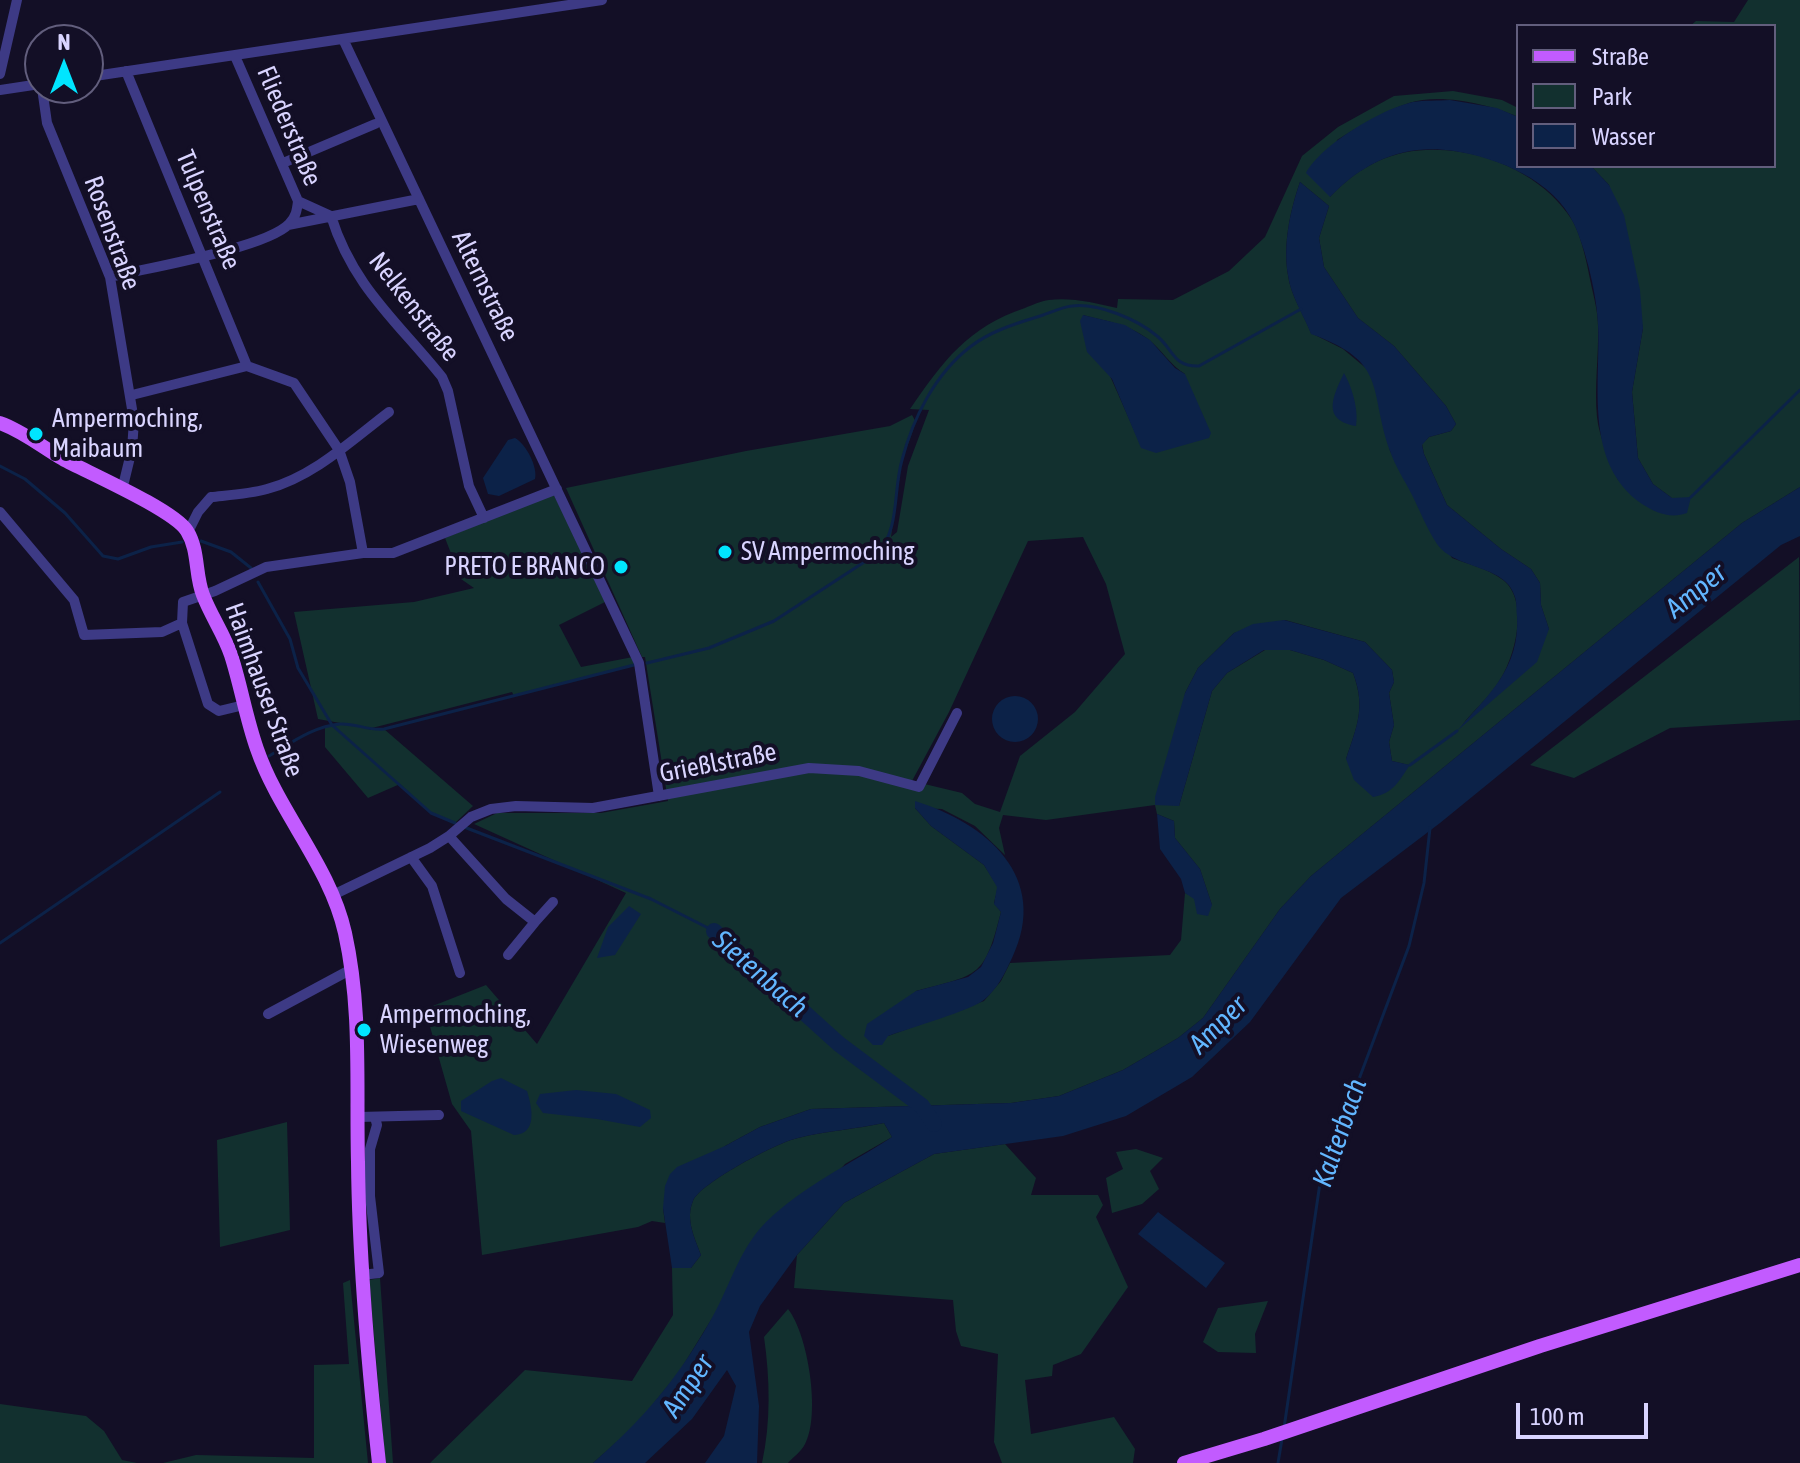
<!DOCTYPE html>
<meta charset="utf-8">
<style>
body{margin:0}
#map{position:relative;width:1800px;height:1463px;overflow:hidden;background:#130f26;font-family:"Asap Condensed",sans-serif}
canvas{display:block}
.legend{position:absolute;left:1516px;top:24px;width:260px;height:144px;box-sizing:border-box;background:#130f26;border:2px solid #625e7d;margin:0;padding:10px 14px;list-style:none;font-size:24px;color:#d9d4ff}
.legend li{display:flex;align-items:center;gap:16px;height:40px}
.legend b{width:40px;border:2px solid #625e7d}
.north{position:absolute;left:24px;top:24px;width:80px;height:80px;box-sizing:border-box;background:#130f26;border:2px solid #625e7d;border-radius:50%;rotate:0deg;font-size:22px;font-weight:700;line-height:32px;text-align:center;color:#d9d4ff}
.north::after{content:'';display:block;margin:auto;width:28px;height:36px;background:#00e5ff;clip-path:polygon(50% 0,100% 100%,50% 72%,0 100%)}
.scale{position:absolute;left:1516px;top:1403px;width:132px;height:36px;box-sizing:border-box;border:4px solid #d9d4ff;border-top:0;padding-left:10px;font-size:24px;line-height:28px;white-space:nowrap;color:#d9d4ff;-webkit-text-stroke:6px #130f26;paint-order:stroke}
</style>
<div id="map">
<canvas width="1800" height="1463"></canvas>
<ul class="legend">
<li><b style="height:10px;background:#c25bff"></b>Straße</li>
<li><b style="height:22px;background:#12302f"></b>Park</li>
<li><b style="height:22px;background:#0c2248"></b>Wasser</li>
</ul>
<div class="north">N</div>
<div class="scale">100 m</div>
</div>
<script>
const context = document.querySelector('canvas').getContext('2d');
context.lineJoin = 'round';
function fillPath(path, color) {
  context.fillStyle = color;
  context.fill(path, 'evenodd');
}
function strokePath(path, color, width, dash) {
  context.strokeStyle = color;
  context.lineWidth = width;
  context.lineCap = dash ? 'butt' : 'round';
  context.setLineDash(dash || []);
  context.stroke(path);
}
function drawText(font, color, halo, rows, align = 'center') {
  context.font = font + ' "Asap Condensed",sans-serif';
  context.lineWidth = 8;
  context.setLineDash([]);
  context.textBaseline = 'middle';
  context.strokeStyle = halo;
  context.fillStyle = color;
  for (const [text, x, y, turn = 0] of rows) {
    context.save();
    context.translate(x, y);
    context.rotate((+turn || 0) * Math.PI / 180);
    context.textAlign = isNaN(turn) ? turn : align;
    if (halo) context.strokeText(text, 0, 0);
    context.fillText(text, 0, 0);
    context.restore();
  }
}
fillPath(new Path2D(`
 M1748 0H1800V487L1742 523 1311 876 1280 909 1203 1018 1178 1038 1123 1070 1059 1096 1011 1103 811 1109 760 1127 725 1146 663 1208 665 1223 652 1221 638 1227 482 1255 471 1131 452 1104 425 1009 486 985 537 1044 626 893 474 824 497 813H601L668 801 645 657H642L566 488 746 451 890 426 912 415 916 422 902 461 891 537 897 532 908 466 929 410 910 409C943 361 968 327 1025 308 1032 305 1041 301 1049 300 1071 297 1095 303 1117 308L1118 299 1173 300 1229 271 1265 237 1302 156 1338 127 1394 96 1453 91 1502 100 1518 108V117C1489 104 1440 93 1409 103 1383 112 1360 126 1337 140L1330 197C1367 158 1407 144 1461 152 1504 159 1548 182 1572 220 1582 237 1587 264 1591 284 1594 298 1598 312 1598 326 1599 356 1594 387 1597 417 1599 438 1611 461 1618 480L1672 498 1653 484 1638 458 1632 392 1643 328 1609 185 1591 166H1774V26H1690L1696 21 1734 22ZM1300 182 1329 206 1319 238 1324 267 1358 318 1394 346 1446 406 1456 424 1451 431 1429 437 1422 444 1424 454 1447 505 1501 549 1531 569 1540 583 1541 605 1549 629 1462 725C1473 711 1488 698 1498 683 1515 659 1530 601 1503 580 1489 569 1468 564 1452 558L1390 451 1376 387 1367 369 1343 349 1311 333C1304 315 1290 294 1288 275 1283 244 1290 211 1300 182ZM1083 315C1106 321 1128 324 1148 339 1162 350 1170 365 1185 374L1142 448ZM1083 537 1106 584 1125 654 1075 712 1020 756 1000 812 975 804 962 793 912 781 949 712 1028 541ZM1285 620 1365 642 1392 670 1394 682 1389 693 1394 725 1389 742 1392 761 1409 765 1346 759C1357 726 1366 708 1353 673L1324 660 1290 650H1265L1227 673 1212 691 1179 806 1185 693 1198 668 1234 633ZM1155 805 1157 814 1174 821 1175 838 1200 869 1212 905 1185 893 1181 940 1170 955 1010 963 1001 981 984 1001 888 1036 916 991C980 974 984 978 1001 912L994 903 998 887 984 865 931 826 915 808 942 809 975 826 1005 855 999 828 1003 815 1046 820Z
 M553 493 607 601 559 625 581 667 633 657 634 665 514 696 512 692 372 728 354 725 372 730 384 729 473 806 455 823 432 814 400 784 368 798 325 747V727L340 723 318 719 294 612 414 602 474 588 461 579 445 538Z
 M1799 557 1800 720 1670 728 1574 778 1530 765Z
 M287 1122 290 1230 220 1247 217 1140Z
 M884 1123 892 1137 845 1164 711 1320 679 1372 637 1424 593 1463H430L525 1370 632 1381 673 1315 672 1268H691L701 1255C695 1239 685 1219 693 1201 700 1183 778 1142 798 1138 826 1131 856 1129 884 1123Z
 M1005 1144 1036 1178 1031 1195H1098L1103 1205 1096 1217 1128 1287 1081 1354 1053 1365 1052 1376 1025 1380 1031 1434 1114 1417 1135 1449 1133 1463H1002L994 1442 998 1354 961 1346 956 1331 953 1300 794 1288 797 1255 844 1203 934 1154Z
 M1136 1149 1163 1158 1150 1171 1159 1189 1142 1204 1112 1213 1106 1178 1123 1169 1116 1152Z
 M380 1278 393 1463H386L384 1448 369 1280Z
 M350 1280 368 1463H163L196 1455 314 1458V1365L349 1364 343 1283Z
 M1268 1301 1255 1334 1256 1353 1218 1352 1203 1342 1218 1308Z
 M788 1309C808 1334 821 1415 805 1444 802 1451 793 1457 788 1463H762C771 1422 770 1379 764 1337Z
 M0 1404 86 1416 104 1431 122 1460 137 1463H0Z`), '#12302f');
fillPath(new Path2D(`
 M1450 100 1497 108 1518 117V166H1591L1609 185 1624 215 1640 290 1643 328 1632 392 1638 458 1653 484 1672 498 1691 497 1687 513C1671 519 1656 513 1642 504 1583 463 1601 384 1598 324 1597 295 1586 250 1574 224 1554 180 1498 158 1454 151 1405 143 1363 162 1330 197L1306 173C1321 145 1381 109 1413 102 1424 100 1438 101 1450 100Z
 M1300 182 1329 206 1319 238 1324 267 1358 318 1394 346 1446 406 1456 424 1451 431 1429 437 1422 445 1424 454 1447 505 1501 549 1531 569 1540 583 1541 605 1549 629 1537 662 1457 731C1489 694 1520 668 1517 616 1516 610 1517 603 1515 597 1506 564 1455 570 1437 544 1427 529 1420 511 1412 495 1405 481 1395 466 1390 451 1368 389 1389 362 1311 334 1304 316 1290 294 1288 275 1283 244 1290 211 1300 182Z
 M1083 315 1125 325 1150 340 1175 368 1185 374 1211 433 1209 438 1156 453 1141 448 1112 379 1087 352 1080 321Z
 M1344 373C1352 387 1359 410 1356 426 1321 420 1333 396 1344 373Z
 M515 438C526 444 538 467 535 479L499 496 488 494 483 478 508 440Z
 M1800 487V536L1781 545 1440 823 1341 898 1250 1022 1192 1077 1126 1116 1063 1136 934 1154 844 1203 797 1255 760 1306 749 1332 759 1406 757 1463H705L724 1436 736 1386 727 1370 692 1419 645 1463H593C643 1419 676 1381 709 1323 729 1290 738 1250 766 1222 803 1186 849 1165 892 1137L884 1123C855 1129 826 1131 798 1138 778 1142 700 1183 693 1201 685 1219 695 1239 701 1255L691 1268H672L663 1208 665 1186 670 1174 677 1167 725 1146 760 1127 811 1109 1011 1103 1059 1096 1123 1070 1178 1038 1203 1018 1280 909 1311 876 1742 523Z
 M1284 620 1365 642 1392 670 1394 682 1389 693 1394 725 1389 742 1392 761 1410 765C1398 782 1394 793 1373 797L1354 780 1346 759C1357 726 1366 707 1353 673L1324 660 1290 650H1264L1227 673 1212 691 1179 806 1155 805V797L1185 693 1198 668 1234 633 1253 624Z
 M992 719a23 23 0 1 1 46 0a23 23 0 1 1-46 0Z
 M915 801C986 823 1051 877 1012 958 1005 973 998 988 985 999 973 1010 907 1029 888 1036L882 1045H873L864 1036 867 1024 916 991 968 977 981 967 993 943 1001 912 994 904 997 887 984 865 931 826 915 808Z
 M1157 814 1174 821 1175 838 1200 869 1212 905 1208 916 1197 914 1194 899 1185 893 1181 879 1160 849Z
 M629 906 641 914 615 955 597 958 608 927Z
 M501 1078 527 1091C532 1107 538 1134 514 1135L461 1111V1101L492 1081Z
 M576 1090 616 1094 650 1110 651 1118 640 1127 597 1119 543 1113 536 1103 540 1094Z
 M1158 1212 1225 1263 1206 1288 1138 1234Z`), '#0c2248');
strokePath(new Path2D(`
 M0 466 25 479 65 513 103 556 118 559 151 547 182 542
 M1691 497 1800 390
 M201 541 231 552 251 568
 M258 582 290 639 298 668 332 725 431 813 455 823
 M647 663 709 648 774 621 878 553C900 528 893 491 902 460 913 418 935 374 970 347 989 332 1014 324 1037 317 1048 314 1061 307 1072 306 1098 303 1137 319 1157 336 1174 350 1173 367 1199 366L1301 309
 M269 756C291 743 314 726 340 724 355 723 369 731 384 729L634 665
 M1410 765 1457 731
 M464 827 651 899 714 931
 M0 943 220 792
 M1284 1428 1320 1183 1409 946 1424 883 1430 828
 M1278 1463 1282 1439`), '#0c2248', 3);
strokePath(new Path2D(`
 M714 931 839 1044 922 1106 934 1124`), '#0c2248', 16);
strokePath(new Path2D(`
 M343 39 639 663 659 796
 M126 71 247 366
 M0 74 17 0
 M88 77 602 0
 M42 88 47 123 110 277 134 421 132 449 122 490
 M0 90 40 84
 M283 163 375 124
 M298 201 331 216C353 287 398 322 442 377L448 391 469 486 484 518
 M288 225 419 199
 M110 277C147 268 266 248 289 224 296 217 297 210 298 201L235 56
 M132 395 247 366 294 383 339 450 350 482 363 553
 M0 512 74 600 84 635 162 632 182 623
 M188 532 198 512 211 497C230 495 249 494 267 489 313 477 352 440 389 412
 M244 705 219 711 208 704 182 623 183 602 215 591 266 567 363 553H393L557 489
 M449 836 506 899 535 922 508 955
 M411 857 432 886 460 973
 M333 895 430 848 449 836 471 817 491 809 516 806 593 808 809 768 859 771 919 787 957 713
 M535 922 553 902
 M268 1014 348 971H353
 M359 1117 439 1115
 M362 1275 379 1273 370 1196V1149L377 1125 375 1117`), '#3d3a85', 10);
strokePath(new Path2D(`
 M0 423C23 431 42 447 63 459 89 473 174 510 187 531 199 550 195 575 203 595 211 616 224 634 231 655 241 686 246 718 257 749 279 813 330 866 345 933 362 1010 356 1084 358 1162 359 1263 368 1363 379 1463
 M1184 1463 1264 1439 1540 1346 1800 1265`), '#c25bff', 14);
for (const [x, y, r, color] of [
 [36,434,8,"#00e5ff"],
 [725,552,8,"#00e5ff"],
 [621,567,8,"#00e5ff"],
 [364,1030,8,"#00e5ff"]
]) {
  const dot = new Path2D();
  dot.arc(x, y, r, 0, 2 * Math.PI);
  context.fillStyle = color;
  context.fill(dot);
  strokePath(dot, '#130f26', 3);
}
drawText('26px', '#d9d4ff', '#130f26', [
 ["Fliederstraße",289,126,67],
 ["Tulpenstraße",208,210,67],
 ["Rosenstraße",112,233,70],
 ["Alternstraße",485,286,64],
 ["Nelkenstraße",414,307,52],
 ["Haimhauser Straße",264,690,70],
 ["Grießlstraße",718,763,-11]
]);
drawText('26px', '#d9d4ff', '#130f26', [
 ["Ampermoching,",52,419],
 ["Maibaum",52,449],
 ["SV Ampermoching",741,552],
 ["PRETO E BRANCO",605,567,"right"],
 ["Ampermoching,",380,1015],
 ["Wiesenweg",380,1045]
], 'left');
drawText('italic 28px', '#62b6ff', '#130f26', [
 ["Amper",1696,591,-39],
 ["Sietenbach",760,974,41],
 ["Amper",1218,1025,-45],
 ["Kalterbach",1340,1133,-71],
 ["Amper",688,1386,-56]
]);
</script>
